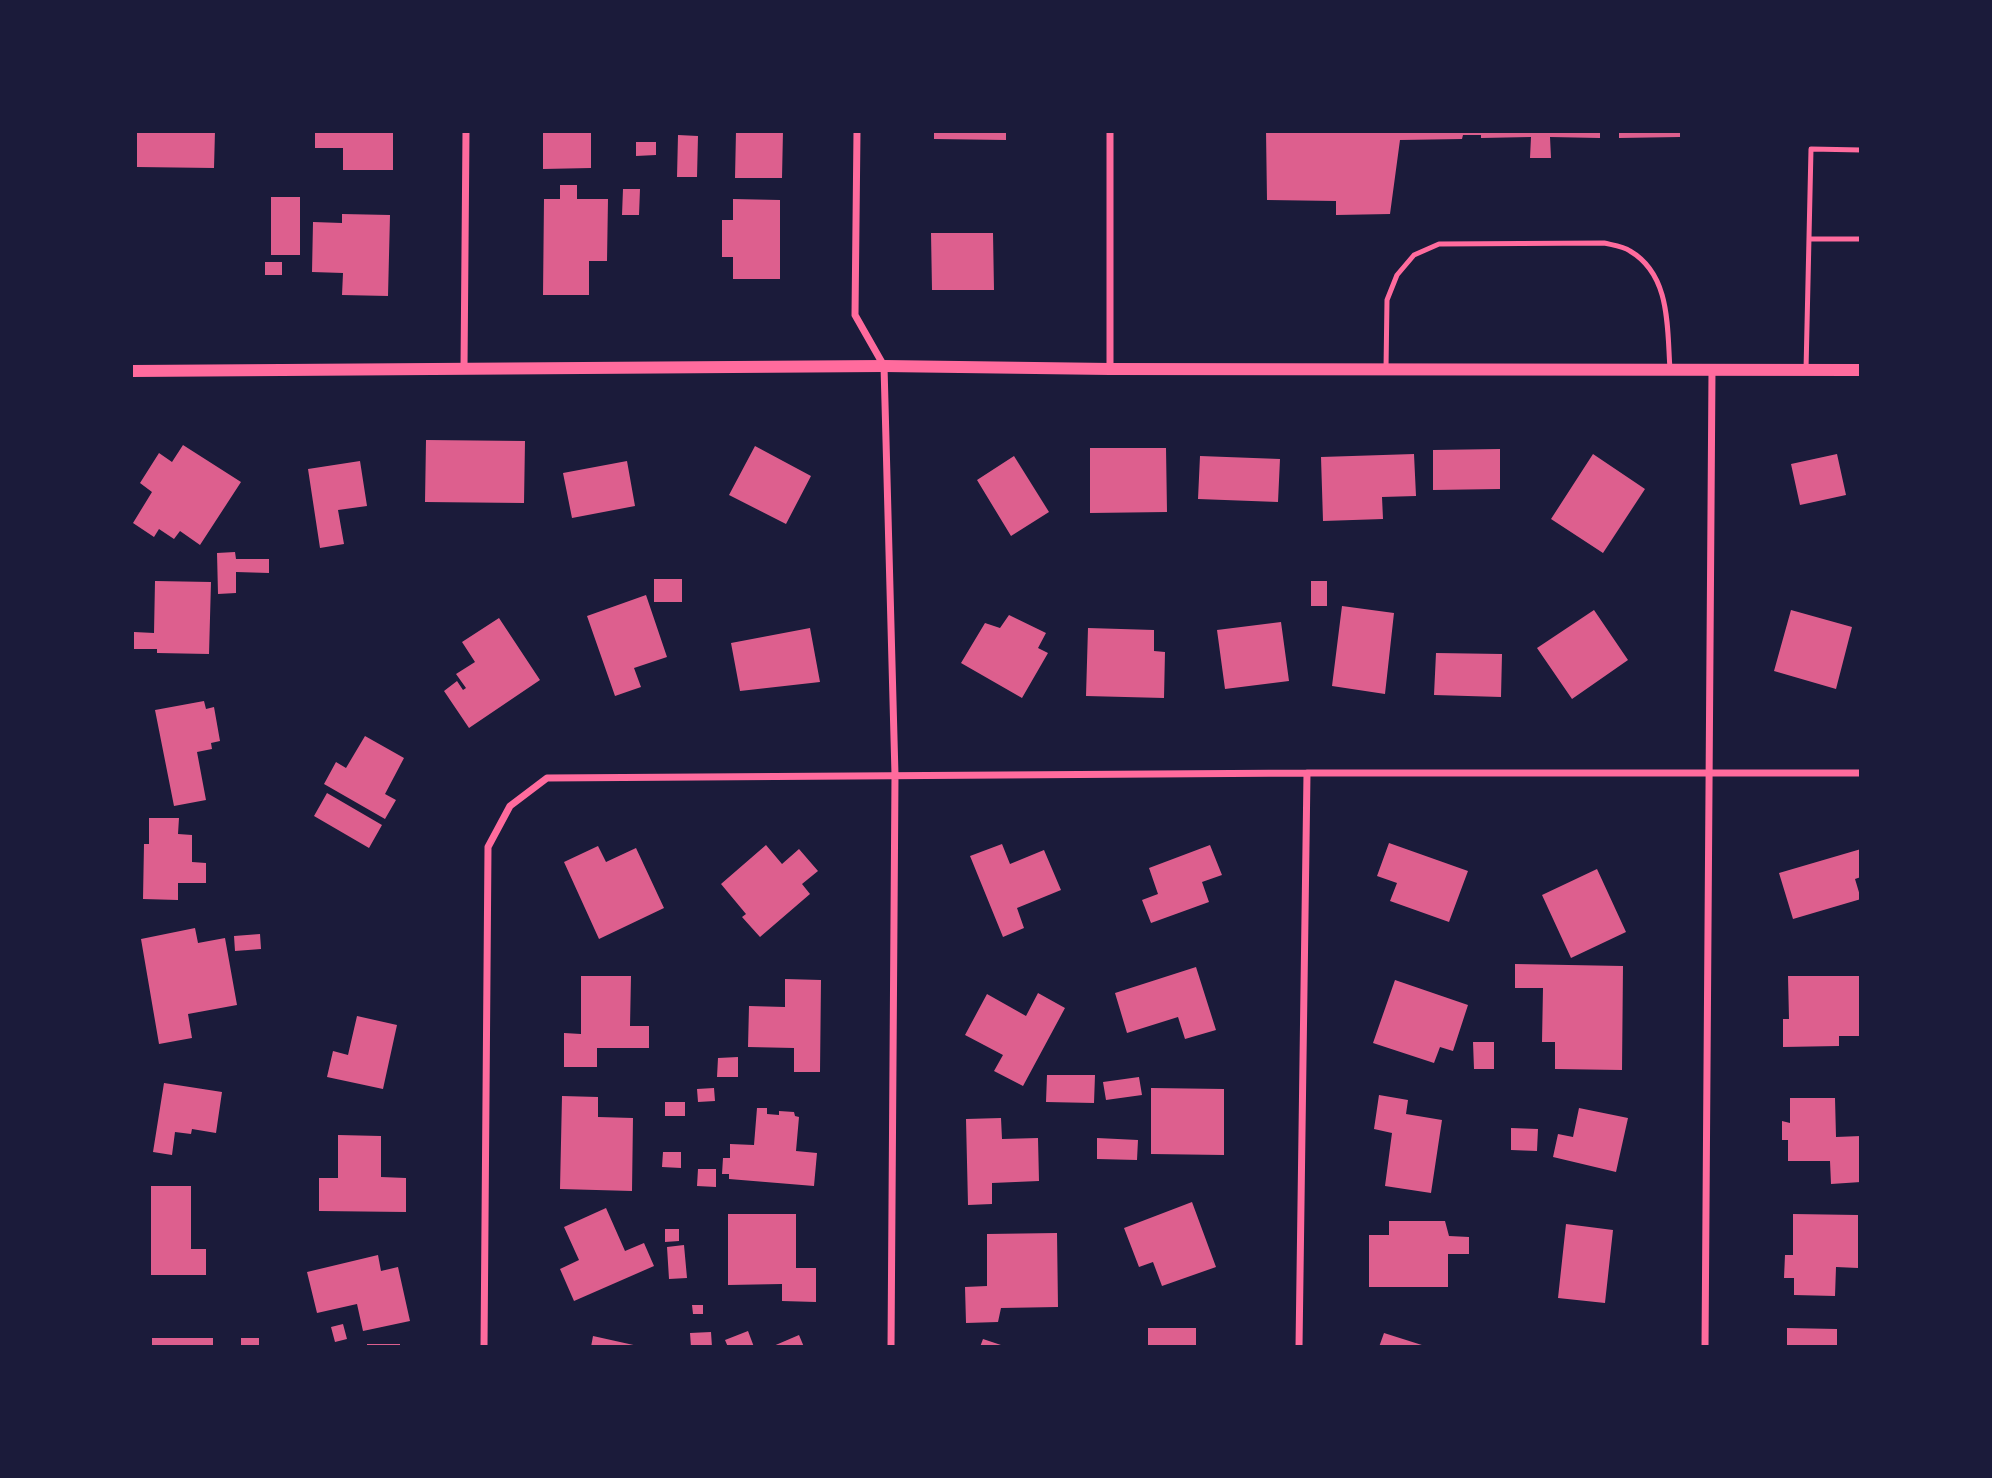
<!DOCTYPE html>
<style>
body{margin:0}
#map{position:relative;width:1992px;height:1478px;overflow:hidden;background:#1b1b3a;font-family:"Golos Text",sans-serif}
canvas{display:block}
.frame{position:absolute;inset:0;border:133px solid #1b1b3a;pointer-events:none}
</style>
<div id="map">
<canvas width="1992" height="1478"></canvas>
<div class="frame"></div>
</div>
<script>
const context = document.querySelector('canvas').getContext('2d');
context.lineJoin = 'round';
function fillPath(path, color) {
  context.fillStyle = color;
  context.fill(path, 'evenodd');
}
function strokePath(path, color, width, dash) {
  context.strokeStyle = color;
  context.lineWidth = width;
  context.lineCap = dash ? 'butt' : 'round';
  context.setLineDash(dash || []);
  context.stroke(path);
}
fillPath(new Path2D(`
 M137 131H215L214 168 137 167Z
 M315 131H393V170H343V148H315Z
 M543 131H591V168L543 169Z
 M736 131H783L782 178H735Z
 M934 131H1006V140L934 139Z
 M1266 131H1600V138L1550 137 1551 158H1530L1531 137 1481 138V135H1463L1462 139 1400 140 1390 214 1336 215V201L1267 200Z
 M1619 131H1680V137L1619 138Z
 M678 135 698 136 697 177H677Z
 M636 142H656V155L636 156Z
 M560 185H577V199H608L607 261H589V295H543L544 199H560Z
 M623 189H640L639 215H622Z
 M271 197H300V255H271Z
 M733 199 780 200V279H733V257H722V220H733Z
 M342 214 390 215 388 296 342 295 343 273 312 272 313 222 342 223Z
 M931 233H993L994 290H932Z
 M265 262H282V275H265Z
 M426 440 525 441 524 503 425 502Z
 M183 445 241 482 200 545 180 531 174 539 159 529 154 537 133 523 152 492 140 483 159 453 172 462Z
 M755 446 811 476 786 524 729 495Z
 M1090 448H1166L1167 512 1090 513Z
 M1500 449V489L1433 490V450Z
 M1414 454 1416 496 1382 497 1383 519 1323 521 1321 457Z
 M1593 454 1645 489 1603 553 1551 519Z
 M1837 454 1846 495 1800 505 1791 464Z
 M1014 456 1049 512 1011 536 977 480Z
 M1200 456 1280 459 1278 502 1198 499Z
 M360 461 367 506 338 510 344 544 320 548 308 469Z
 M627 461 635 506 572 518 563 473Z
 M235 552 236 559H269V573L236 572V593L218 594 217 553Z
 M654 579H682V602H654Z
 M155 581 211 582 209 654 157 653V649H134V632L154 633Z
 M1311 581H1327V606H1311Z
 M646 595 667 657 634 668 641 687 615 696 587 616Z
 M1342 606 1394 613 1385 694 1332 686Z
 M1594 610 1628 660 1572 699 1537 648Z
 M1791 610 1852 627 1836 689 1774 671Z
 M1009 615 1046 633 1038 648 1048 653 1022 698 961 663 985 623 1000 628Z
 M499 618 540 680 469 728 444 691 457 681 463 690 466 688 456 674 475 662 462 642Z
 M1281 622 1289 681 1225 689 1217 630Z
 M810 628 820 682 740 691 731 643Z
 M1088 628 1154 630V651L1165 652 1164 698 1086 696Z
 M1436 653 1502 654 1501 697 1434 695Z
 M204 701 206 709 214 707 220 741 211 743 212 749 197 752 206 800 174 806 155 710Z
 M365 736 404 758 385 794 396 800 385 819 324 784 336 762 346 768Z
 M327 793 382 825 369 848 314 816Z
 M149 818H179L178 834 192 835V862L206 863V883H178V900L143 899 144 844H149Z
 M1389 843 1468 871 1449 922 1390 901 1397 883 1377 876Z
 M1002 844 1010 864 1044 850 1061 890 1017 908 1024 928 1003 937 970 856Z
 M766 845 782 864 799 849 818 871 802 884 810 894 760 937 742 917 746 914 721 884Z
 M1210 845 1222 875 1202 882 1209 902 1151 923 1142 900 1158 894 1149 868Z
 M598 846 606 862 636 848 664 908 599 939 564 862Z
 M1861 849V877L1855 879 1861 899 1793 919 1779 873Z
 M1597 869 1626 932 1571 958 1542 895Z
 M195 928 198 943 225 938 237 1005 188 1014 192 1038 159 1044 141 939Z
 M260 934 261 949 235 951 234 936Z
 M1515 964 1623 966 1622 1070 1555 1069V1042H1542L1543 988H1515Z
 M1196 967 1216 1030 1185 1039 1178 1017 1127 1033 1115 993Z
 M581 976H631L630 1026H649V1048H597V1067H564V1033L581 1034Z
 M1788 976H1861V1036H1839V1046L1783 1047V1019H1789Z
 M785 979 821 980 820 1072H794V1048L748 1047 749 1006 785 1007Z
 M1395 980 1468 1005 1453 1051 1440 1047 1434 1063 1373 1043Z
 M1038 993 1065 1008 1023 1086 994 1071 1003 1055 965 1035 987 994 1026 1016Z
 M357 1016 397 1025 383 1089 327 1077 333 1051 348 1055Z
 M1473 1042H1494V1069H1474Z
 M738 1057V1077H717L718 1058Z
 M1047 1075H1095L1094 1103 1046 1102Z
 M1139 1077 1142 1095 1106 1100 1103 1082Z
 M164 1083 222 1092 216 1133 192 1129 191 1134 175 1132 172 1155 153 1152Z
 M714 1088 715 1101 698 1102 697 1089Z
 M1151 1088 1224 1089V1155L1151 1154Z
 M1379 1095 1408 1100 1406 1114 1442 1120 1431 1193 1385 1186 1392 1133 1374 1129Z
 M562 1096 598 1097V1117L633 1118 632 1191 560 1189Z
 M1790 1098H1835L1836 1137 1861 1136V1182L1831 1184 1830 1161H1788V1140H1782V1121L1790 1123Z
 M665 1102H685V1116H665Z
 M757 1108H767V1114L779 1115V1111L794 1112 795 1116 799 1117 796 1151 817 1153 814 1186 729 1179V1174H722L723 1158H730V1144L754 1145Z
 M1579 1108 1628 1118 1616 1172 1553 1157 1558 1134 1573 1137Z
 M1001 1118 1002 1139 1038 1138 1039 1181 992 1183V1204L968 1205 966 1119Z
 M1511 1128 1538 1129 1537 1151 1511 1150Z
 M338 1135 381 1136V1177L406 1178V1212L319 1211V1178H338Z
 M1097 1138 1138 1140 1137 1160 1097 1159Z
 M663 1152H681V1168L662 1167Z
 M698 1169H716V1187L697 1186Z
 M151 1186H191V1249H206V1275H151Z
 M1192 1202 1216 1267 1162 1286 1153 1262 1139 1267 1124 1228Z
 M606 1208 625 1251 644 1243 654 1266 574 1301 560 1269 579 1260 564 1227Z
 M728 1214H796V1268H816V1302L782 1301V1284L728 1285Z
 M1793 1214 1858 1215V1268L1836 1267 1835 1296 1794 1295V1278H1784L1785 1255H1793Z
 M1389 1221H1445L1449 1236 1469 1237V1254H1448V1287H1369V1235H1389Z
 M1566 1224 1613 1230 1605 1303 1558 1298Z
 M665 1229H679V1241L665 1242Z
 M1057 1233 1058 1307 1001 1308 998 1322 966 1323 965 1287 987 1286V1234Z
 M684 1245 687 1278 669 1279 667 1247Z
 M378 1255 381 1271 398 1267 410 1321 363 1331 357 1304 317 1313 307 1272Z
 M692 1305H703V1314H693Z
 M343 1324 347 1339 335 1342 331 1327Z
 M1148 1328H1196V1347H1148Z
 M1787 1328 1837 1329V1347H1787Z
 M748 1331 754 1347H728L725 1340Z
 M711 1332 712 1347H691L690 1333Z
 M1384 1333 1425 1346V1347H1379Z
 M799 1335 804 1347H771Z
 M593 1336 638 1346V1347H591Z
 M152 1338H213V1347H152Z
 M241 1338H259V1347H241Z
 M983 1339 1004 1346V1347H980Z
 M367 1344H400V1347H367Z`), '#dd5f8e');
strokePath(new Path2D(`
 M1809 239H1861
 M1386 369 1387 300 1397 275 1414 255 1439 244 1604 243C1612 245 1623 246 1630 251 1671 275 1667 328 1670 369
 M1806 370 1811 149 1861 150`), '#ff6b9d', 5);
strokePath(new Path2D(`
 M857 131 855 315 884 366 895 775 891 1347
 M464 368 466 131
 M1110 369V131
 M484 1347 488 847 510 806 547 778 1307 773H1861
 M1299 1347 1307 773
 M1705 1347 1712 370`), '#ff6b9d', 7);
strokePath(new Path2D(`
 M131 371 884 366 1110 369 1861 370`), '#ff6b9d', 12);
</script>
